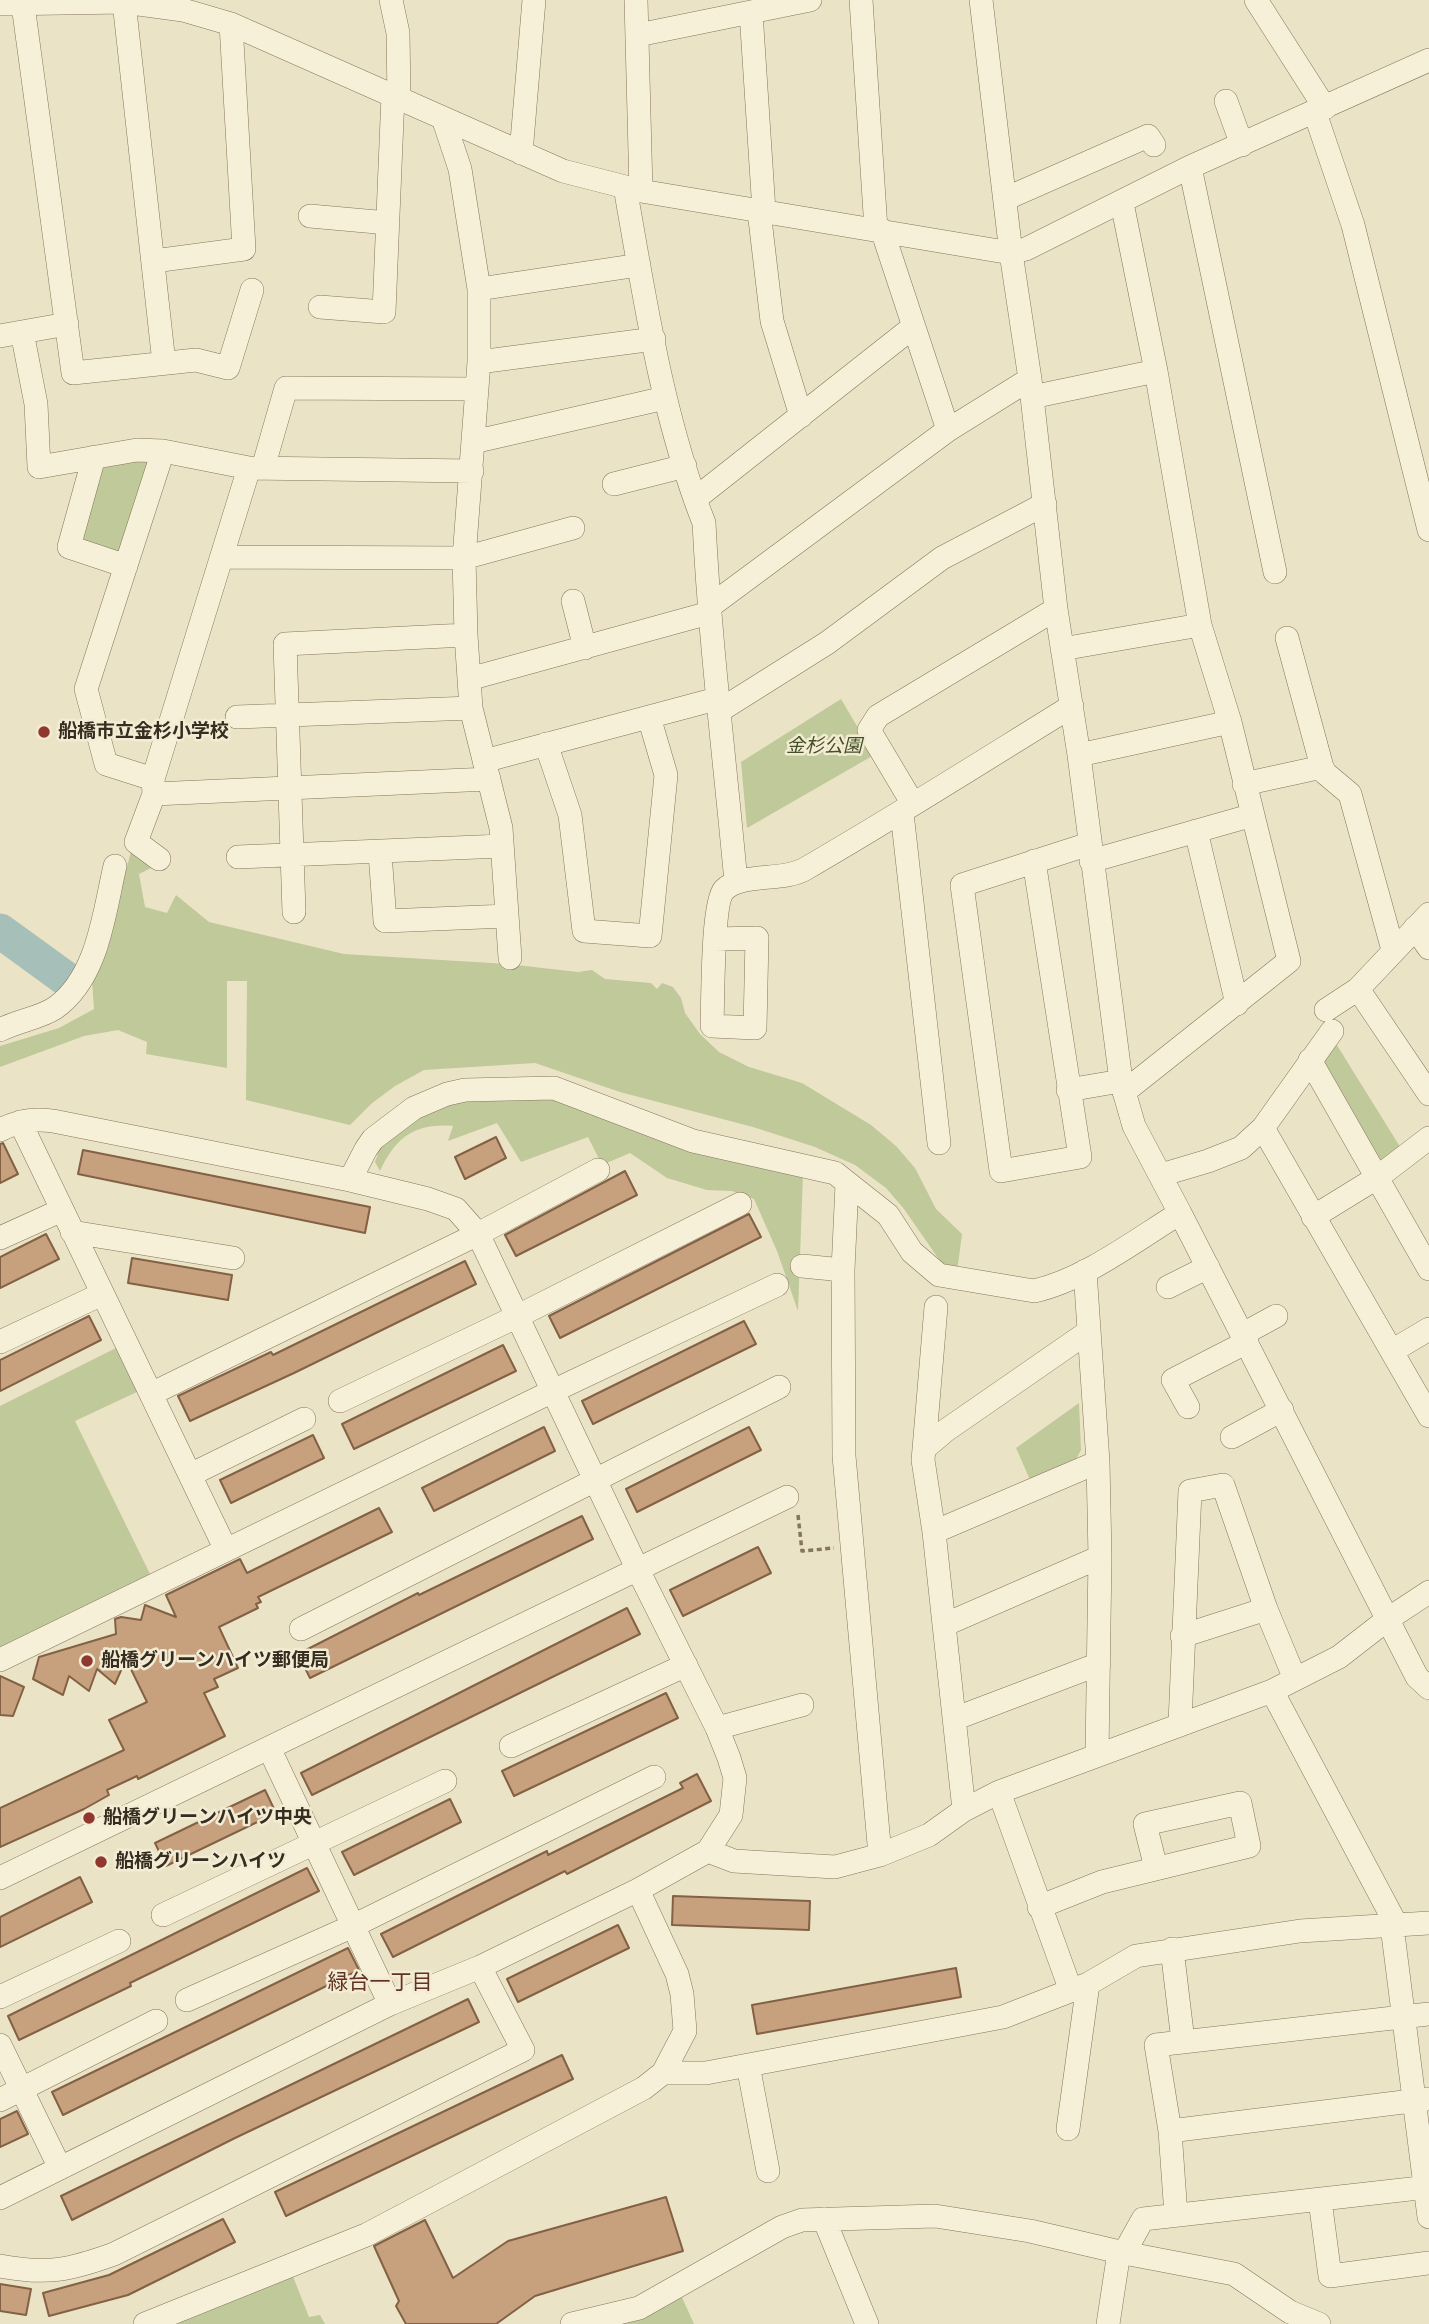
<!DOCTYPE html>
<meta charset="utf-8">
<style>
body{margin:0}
canvas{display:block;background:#ebe3c5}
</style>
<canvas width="1429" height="2324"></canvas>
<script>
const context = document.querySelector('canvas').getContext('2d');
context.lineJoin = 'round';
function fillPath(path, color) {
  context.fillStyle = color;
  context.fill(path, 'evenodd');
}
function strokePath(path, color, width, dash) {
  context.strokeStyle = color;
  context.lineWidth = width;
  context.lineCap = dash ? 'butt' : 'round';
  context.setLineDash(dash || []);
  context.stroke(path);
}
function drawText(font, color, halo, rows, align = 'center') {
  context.font = font + ' Merriweather,"Noto Sans JP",serif';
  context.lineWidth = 5;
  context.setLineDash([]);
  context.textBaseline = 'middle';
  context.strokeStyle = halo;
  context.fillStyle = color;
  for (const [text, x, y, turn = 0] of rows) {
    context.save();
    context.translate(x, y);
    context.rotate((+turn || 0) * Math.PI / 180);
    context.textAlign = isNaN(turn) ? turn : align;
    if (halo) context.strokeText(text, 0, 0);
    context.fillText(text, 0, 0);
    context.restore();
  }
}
fillPath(new Path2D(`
 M149 460 120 550 111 554 83 545 79 537 100 466Z
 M841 699 874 755 747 828 741 762Z
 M132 848 155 866 139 874 145 907 167 913 176 895 209 922 344 954 507 964 578 972 592 970 605 979 651 983 657 989 662 983 673 987 681 998 685 1013 700 1034 719 1052 749 1067 802 1083 871 1125 896 1146 915 1168 936 1209 962 1234 957 1272 945 1268 904 1209 886 1188 855 1165 815 1147 753 1127 620 1092 535 1063 424 1070 395 1086 371 1104 350 1125 246 1100 247 981H227V1068L146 1054 147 1042 118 1030 84 1036 0 1067V1046L59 1028 94 1009 92 980 111 926Z
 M1335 1042 1402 1150 1383 1164 1374 1161 1324 1062Z
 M493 1093 558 1099 803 1174 798 1311 777 1251 754 1199 732 1191 707 1190 667 1178 630 1153 602 1165 588 1137 521 1162 497 1123 448 1141 453 1126C415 1123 396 1137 380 1171L375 1162 382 1142 416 1112Z
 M120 1346 139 1391 75 1421 151 1576 0 1650V1406Z
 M1079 1403 1081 1450 1074 1463 1031 1482 1016 1448Z
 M292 2274 309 2317 320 2315 325 2324H168Z
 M680 2293 694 2324H587Z`), '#c0c99a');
strokePath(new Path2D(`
 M0 931 69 981`), '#a7bfb9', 35);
const building = new Path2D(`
 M496 1137 506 1158 465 1179 455 1157Z
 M3 1143 18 1174 0 1183V1144Z
 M83 1150 370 1207 365 1233 78 1174Z
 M625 1171 637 1195 516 1256 505 1235Z
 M749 1214 761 1237 560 1338 549 1316Z
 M46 1234 59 1259 0 1288V1257Z
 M132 1258 232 1275 228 1300 128 1283Z
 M465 1261 476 1284 294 1373 190 1421 178 1396 271 1352 273 1355Z
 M89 1316 101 1340 0 1391V1360Z
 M744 1321 756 1344 593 1424 582 1401Z
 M503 1345 516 1371 354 1449 342 1424Z
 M544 1427 555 1451 434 1511 422 1488Z
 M749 1427 761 1450 637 1512 626 1489Z
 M313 1435 324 1458 231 1503 220 1480Z
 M379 1508 392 1532 258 1597 261 1602 256 1604 258 1608 219 1627 238 1668 214 1679 218 1687 204 1693 225 1736 138 1779 137 1776 107 1790 109 1795 84 1809 0 1847V1808L124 1750 109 1720 147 1702 126 1659 115 1684 97 1669 89 1691 69 1676 63 1695 33 1679 39 1657 116 1634 115 1619 121 1617 141 1620 145 1605 176 1617 166 1595 240 1559 247 1573Z
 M582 1516 593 1539 310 1678 298 1654 418 1593 419 1595Z
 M758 1547 771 1573 683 1616 670 1590Z
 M627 1608 640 1634 312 1795 301 1773Z
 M0 1676 24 1687 13 1716 0 1715Z
 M666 1693 678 1718 514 1796 502 1771Z
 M697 1774 711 1801 567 1874 565 1871 393 1957 381 1934 547 1851 548 1855 683 1788 680 1783Z
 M265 1790 276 1813 166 1866 155 1843Z
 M450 1799 461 1822 354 1875 342 1852Z
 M307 1868 319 1891 130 1983 131 1986 19 2040 8 2016Z
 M80 1877 92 1902 0 1947V1917Z
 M673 1896 810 1901 809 1930 672 1925Z
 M618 1925 629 1948 518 2002 507 1979Z
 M348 1948 359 1970 63 2115 52 2092Z
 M956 1968 961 1997 757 2034 752 2005Z
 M468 1999 479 2022 235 2138 72 2220 61 2196Z
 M562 2055 573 2079 286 2216 275 2192Z
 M17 2111 28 2134 0 2147V2119Z
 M666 2197 683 2251 535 2296 496 2324H406L396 2306 399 2301 374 2246 425 2220 453 2278 508 2241Z
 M223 2219 235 2242 128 2295 49 2316 43 2293 109 2275Z
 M0 2284 31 2289 26 2315 0 2311Z`);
fillPath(building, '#c7a17e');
strokePath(building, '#836144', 2);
const minor = new Path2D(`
 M391 0 398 33 399 99
 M636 0 641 191
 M861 0 876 229
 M1256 0 1325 108
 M124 2 164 363
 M0 4 124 2 183 10 231 24 563 171 641 191 1011 253 1026 249 1190 167 1429 60
 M23 5 73 373 196 360 228 368 252 290
 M751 12 764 211
 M638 35 810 0
 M1226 101 1242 145
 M1315 113 1353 225 1429 530
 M443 118 460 169 479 289V362L464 558 466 635 471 708 501 828 510 958
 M521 153 534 0
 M1190 167 1275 572
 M625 187C645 300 662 416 704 523 710 643 725 762 736 882
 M1005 199 1148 136 1154 145
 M1122 203 1156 371 1200 625 1230 722 1289 961 1124 1092
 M759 211 772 321 801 416
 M310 216 388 223
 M882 230 948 430
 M154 261 244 249 231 24
 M479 289 639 265
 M320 307 384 312 393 95
 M22 332 36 404 39 467 137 450 163 451 249 468 472 471
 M0 336 67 324
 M479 362 654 339
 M1032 397 1156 371
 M473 442 665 398
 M94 457 69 547 126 566
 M263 468 286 388 476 389
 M614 484 685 466
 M695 499 913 327
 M223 557 464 558 573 528
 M573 601 585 648
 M709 607 948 430 1030 379
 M1287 638 1322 767 1325 773 1350 794 1393 950
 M1062 649 1200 625
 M469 679 709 613
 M719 711 827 643 942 558 1045 504
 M237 717 471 708
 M546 744 570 815 584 931 650 936 666 775 649 717
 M1079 755 1230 722
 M484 761 716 699
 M153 779 106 764 86 689 163 451
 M1244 784 1322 767
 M154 794 489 779
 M913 804 869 730 878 716 1056 609
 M902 813 939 1143
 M1196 831 1237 1004
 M380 853 385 921 507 916
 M238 857 502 846
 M159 859 136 842 154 794 153 779 249 468
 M1034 861 1080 1157 1001 1171 962 885 1089 844
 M1091 861 1253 815
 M294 912 285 644 466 635
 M1415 928 1429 948
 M715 939 757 938 755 1028 712 1026C713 1004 712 903 724 890 741 872 783 882 805 869 895 817 983 761 1072 706
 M1358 989 1429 1094
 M1326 1010 1358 989 1429 914
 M0 1030C17 1021 40 1018 55 1008 98 978 104 913 115 866
 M1310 1060 1429 1269
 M1068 1090 1121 1081
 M20 1122 226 1550
 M1263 1128 1429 1416
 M0 1130C18 1121 33 1118 53 1121L350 1180 428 1199 456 1209 478 1234 637 1568 717 1728 729 1758 735 1778 731 1815 708 1851 638 1890 480 1967 390 2004 0 2198
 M1161 1175 1208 1161 1241 1148 1263 1128 1332 1031
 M350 1180 366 1149 373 1139 414 1108 447 1094 465 1090 554 1088 693 1141 835 1173 888 1215 912 1252 939 1275 1034 1291C1084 1280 1136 1240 1180 1213L1134 1126 1121 1081 1079 755 1056 609 1030 379 1011 253 981 0
 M847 1184 843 1270 844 1456 880 1855
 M1180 1213 1417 1677 1429 1688
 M1313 1217 1378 1177 1429 1138
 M72 1232 233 1258
 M0 1238 62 1210
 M802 1266 843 1270
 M1085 1271 1098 1462 1100 1557 1097 1754
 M1168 1287 1208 1267
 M1243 1334 1276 1316
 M0 1342 102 1294
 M1392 1351 1429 1329
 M151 1394 478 1234 598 1170
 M340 1401 518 1316 740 1204
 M1188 1407 1173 1380 1247 1342
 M1232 1437 1282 1410
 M924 1449 936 1307
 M190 1475 304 1419
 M934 1532 1098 1462
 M944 1625 1100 1557
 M301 1629 779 1387
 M1182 1636 1266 1609
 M0 1660 553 1391 777 1285
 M1272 1691 1397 1926
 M954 1719 1099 1664
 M1180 1723 1190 1491 1223 1485 1266 1609 1295 1679
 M717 1728 802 1705
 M511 1746 686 1665
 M269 1748 390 2004
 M999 1792 1071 1991
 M964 1810 934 1532 923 1460 924 1449 945 1431 1088 1332
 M708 1851 734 1861 835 1867 880 1855 929 1835 964 1810 999 1792 1272 1691 1339 1657 1388 1619 1429 1592
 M0 1878 787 1497
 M1039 1907 1102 1882 1249 1846 1240 1803 1145 1824 1156 1868
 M163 1915 445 1781
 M1392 1926 1429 2217
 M1172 1949 1183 2041
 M0 1997 119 1941
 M187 2000 353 1926 654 1777
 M0 2045 60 2168
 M748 2065 768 2171
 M663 2073H706L1003 2017 1088 1984 1136 1956 1300 1931 1429 1923
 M0 2100 156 2021
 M1068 2129 1088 1984
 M1170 2131 1428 2099
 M1320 2200 1330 2276 1429 2263
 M1176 2215 1170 2131 1156 2045 1429 2014
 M824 2219 867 2324
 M1124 2253 1143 2219 1429 2187
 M0 2266C47 2275 70 2270 114 2254L523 2050 480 1967
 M145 2324 366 2235 644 2088 663 2073 685 2031 682 1994 677 1974 638 1890
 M572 2324 639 2308 782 2227 802 2220 935 2216 1030 2231 1124 2253 1234 2274 1290 2312 1319 2324
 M1108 2324 1119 2252`);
strokePath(minor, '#85755c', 24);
strokePath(new Path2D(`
 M798 1515 802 1551 834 1548`), '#85755c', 3.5, [5, 3.5]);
strokePath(minor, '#f6f0d8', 23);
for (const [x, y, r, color] of [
 [44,732,7,"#903730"],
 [87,1661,7,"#903730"],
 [89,1818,7,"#903730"],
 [101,1862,7,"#903730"]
]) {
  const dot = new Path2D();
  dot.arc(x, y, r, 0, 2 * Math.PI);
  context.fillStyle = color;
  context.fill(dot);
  strokePath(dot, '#f3ecd4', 2.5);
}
drawText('bold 19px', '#362c1f', '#f3ecd4', [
 ["船橋市立金杉小学校",58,732],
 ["船橋グリーンハイツ郵便局",101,1661],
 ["船橋グリーンハイツ中央",103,1818],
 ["船橋グリーンハイツ",115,1862]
], 'left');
drawText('italic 19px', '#445127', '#f3ecd4', [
 ["金杉公園",824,747]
]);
drawText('21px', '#603322', '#f3ecd4', [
 ["緑台一丁目",380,1983]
]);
</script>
